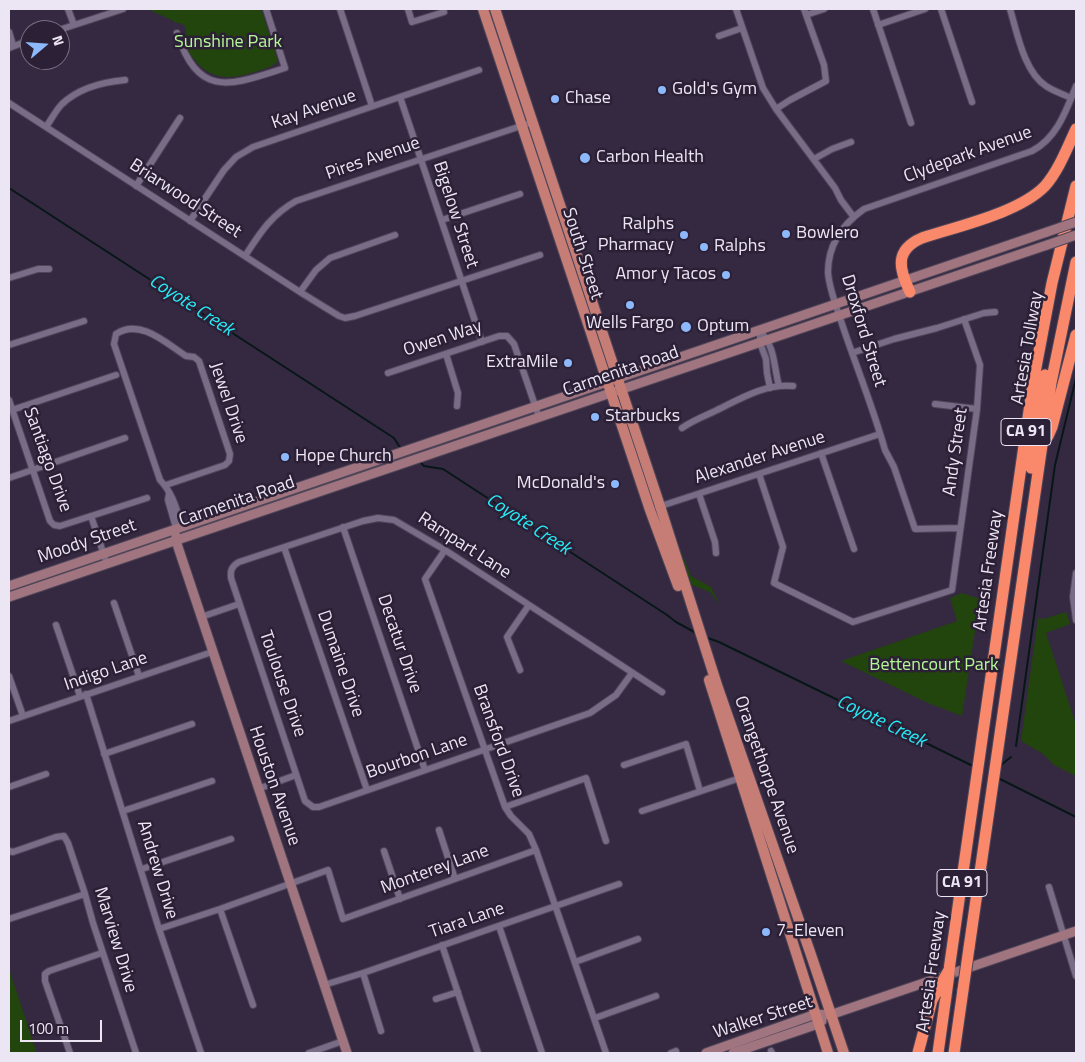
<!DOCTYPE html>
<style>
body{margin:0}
#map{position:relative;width:1085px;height:1062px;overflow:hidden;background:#352941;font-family:"Titillium Web",sans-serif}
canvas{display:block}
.frame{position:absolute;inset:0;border:10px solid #ece5f4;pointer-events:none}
.north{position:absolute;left:20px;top:20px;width:50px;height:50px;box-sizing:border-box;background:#2b2036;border:1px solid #786f82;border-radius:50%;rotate:72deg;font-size:14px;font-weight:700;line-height:20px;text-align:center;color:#ece5f4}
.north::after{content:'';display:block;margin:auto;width:18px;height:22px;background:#8db9fc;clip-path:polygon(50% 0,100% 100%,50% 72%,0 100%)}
.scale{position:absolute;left:20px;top:1020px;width:82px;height:22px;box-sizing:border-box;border:2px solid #ece5f4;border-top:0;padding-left:6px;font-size:15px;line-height:18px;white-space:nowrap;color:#ece5f4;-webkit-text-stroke:4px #2b2036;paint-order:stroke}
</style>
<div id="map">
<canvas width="1085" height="1062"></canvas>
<div class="frame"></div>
<div class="north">N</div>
<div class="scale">100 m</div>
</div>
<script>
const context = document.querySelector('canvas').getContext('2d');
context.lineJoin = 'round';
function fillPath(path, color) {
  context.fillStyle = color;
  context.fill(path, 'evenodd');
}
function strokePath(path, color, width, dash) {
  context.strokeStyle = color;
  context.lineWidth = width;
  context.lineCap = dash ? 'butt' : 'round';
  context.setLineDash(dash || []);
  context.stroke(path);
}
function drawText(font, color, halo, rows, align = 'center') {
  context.font = font + ' "Titillium Web",sans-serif';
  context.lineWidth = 5;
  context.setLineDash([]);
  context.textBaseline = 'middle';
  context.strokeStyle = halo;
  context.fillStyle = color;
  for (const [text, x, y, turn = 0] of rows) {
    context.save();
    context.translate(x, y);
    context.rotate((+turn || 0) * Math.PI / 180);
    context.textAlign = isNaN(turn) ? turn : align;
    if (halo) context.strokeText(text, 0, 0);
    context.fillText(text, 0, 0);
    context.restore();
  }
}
fillPath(new Path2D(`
 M147 9H261L278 61C273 67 266 68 258 71 234 79 211 82 194 59 190 55 185 48 186 42 186 32 189 22 175 23L174 21Z
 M681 550 691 576 711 587 720 605 710 592 690 584Z
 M962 593 980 599 962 716 928 703 841 661 957 621 950 598Z
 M1066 612 1070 624 1046 633 1076 725V776L1054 765 1043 754 1021 741 1038 618 1043 619Z
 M9 969 37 1053H9Z`), '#22440d');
strokePath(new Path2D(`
 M9 188 394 438 399 446 403 449
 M419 461 424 466 443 469 667 615 676 622 696 633
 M705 637 719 642 973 766
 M1016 746 1055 465 1076 378
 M1001 765 1011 757
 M998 778 1076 817`), '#071718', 2);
const street = new Path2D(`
 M68 9 74 25
 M340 9 372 106
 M408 9 412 22 444 12
 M736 9 763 88 776 109 835 188 841 200 853 216
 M873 9 911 123
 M941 9 972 102
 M1010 9C1017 32 1024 72 1046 86 1053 91 1063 94 1071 98
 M806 15 824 9
 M878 25 925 9
 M59 30 123 9
 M9 32 13 45
 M177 33C199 100 231 85 285 68L266 9
 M719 36 742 28
 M9 48 30 40
 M400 97 482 342
 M9 103 300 292 339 316 345 318 355 316 540 255
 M776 109 790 100 826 81 824 65 804 9
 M46 127C51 120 56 110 62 104 79 88 103 82 125 80
 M814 159 832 149 851 142
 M136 186 180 118
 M442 220 520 194
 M190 221 224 170 236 157 253 147 479 70
 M245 256C260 233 271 215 296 201L533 122
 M9 278 38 269H49
 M300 292 316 270 330 258 395 235
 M760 330C776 350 773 363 779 386
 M760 330V343L766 359 767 373 770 388
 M9 345 84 321
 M852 353 894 339 937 328 984 313 995 312
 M446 354 458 393 457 406
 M388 373 499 336H507L514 344 539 417
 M9 400 50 521 54 525 60 526 147 498
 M935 404 977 409
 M12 410 116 375
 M682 428C692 421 702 417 713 412 738 400 765 383 793 386
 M821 453 854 549
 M759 474 783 547 774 583 853 622 952 590 977 409 980 365 964 319
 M9 478 125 438
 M166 485 225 465 229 461 230 454 199 361 194 357 186 356C166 343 140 318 116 334L114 344 160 480C171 491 176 506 180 521L176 528
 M169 493 168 500 176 528
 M699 494 715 542 716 553
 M658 507 880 434
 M91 516 107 564
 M343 527 425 770
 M960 528 915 529 894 467 885 450C873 407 856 366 842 324 837 308 829 289 828 272 828 245 843 224 864 209L1032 151C1057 138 1066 111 1076 86
 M284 547 367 790
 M445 550 425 579 505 807 511 816 529 834 536 850 606 1053
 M1076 573 1073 597 1076 620
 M114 603 139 676
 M201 617 239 604
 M56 625 80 696
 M520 670 507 637 529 605
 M632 673 616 695 590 713 319 807H313L305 801 231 578C230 570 232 566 239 562L363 521 378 518 394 520 445 550 662 692
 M9 676 23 716
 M86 694 159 929 201 1053
 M9 721 212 652
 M104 754 192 724
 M624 765 686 744 700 791
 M9 787 46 774
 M258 789 296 775
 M505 807 586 778 606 841
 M123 811 212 781
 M642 811 743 777
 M439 830 455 879
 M9 851 13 852 56 837 64 836 68 843 85 894 93 923 136 1053
 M384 851 400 899
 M142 869 231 839
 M1049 887 1076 976
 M220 909 253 1005
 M9 919 85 894
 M499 926 542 1053
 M159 929 220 909 328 870 343 919 536 850
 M442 945 478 1053
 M575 962 638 939
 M363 973 381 1031
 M324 985 363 973 619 884
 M436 999 458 992
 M595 1018 656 996
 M771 1051 772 1053
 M70 1053 45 981V974L49 971 102 953
 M309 1053 343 1041
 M671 1053 676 1051`);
const secondary = new Path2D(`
 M176 536V541L347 1053
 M9 586 1047 232
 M9 597 1047 245
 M706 1053 816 1014 830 1015 1076 931
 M733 1053 818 1024 822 1021`);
const primary = new Path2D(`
 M483 9 650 510 678 586
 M495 9 660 506 718 688 810 952 844 1053
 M709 680 828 1053`);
const highway = new Path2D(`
 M910 292C899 269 894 250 922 238 958 226 1019 213 1045 186 1059 170 1067 148 1076 129
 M1048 436 1052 427 1076 335
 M1031 468 1045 375
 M969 948 1051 383 1076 262
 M949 970 1033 383 1052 283 1076 186
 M918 1053 932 1000
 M938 1053 946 996
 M954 1053 963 990`);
strokePath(street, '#4f4558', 8);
strokePath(secondary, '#4f4558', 11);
strokePath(primary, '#4f4558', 12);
strokePath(highway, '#4f4558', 13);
strokePath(street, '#796c87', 6);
strokePath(secondary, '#a0757f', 9);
strokePath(primary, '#c67d76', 10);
strokePath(highway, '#fa896b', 11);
const secondaryBridge = new Path2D(`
 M1047 232 1076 222
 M1047 245 1076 235`);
const highwayBridge = new Path2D(`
 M963 990 969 948
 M946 996 949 974
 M932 1000 949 970`);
strokePath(secondaryBridge, '#4f4558', 11, []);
strokePath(highwayBridge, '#4f4558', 13, []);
strokePath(secondaryBridge, '#a0757f', 9);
strokePath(highwayBridge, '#fa896b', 11);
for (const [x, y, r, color] of [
 [662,90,5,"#8db9fc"],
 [555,99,5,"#8db9fc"],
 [585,158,6,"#8db9fc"],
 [786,234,5,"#8db9fc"],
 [684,235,5,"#8db9fc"],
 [704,247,5,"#8db9fc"],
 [726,275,5,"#8db9fc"],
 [630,305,5,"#8db9fc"],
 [686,327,6,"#8db9fc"],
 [568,363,5,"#8db9fc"],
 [595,417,5,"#8db9fc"],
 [285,457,5,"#8db9fc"],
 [615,484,5,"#8db9fc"],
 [766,932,5,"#8db9fc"]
]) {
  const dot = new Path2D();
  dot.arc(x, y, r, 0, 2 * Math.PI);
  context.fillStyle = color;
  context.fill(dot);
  strokePath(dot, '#2b2036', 2);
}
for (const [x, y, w] of [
 [1026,432,50],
 [962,883,50]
]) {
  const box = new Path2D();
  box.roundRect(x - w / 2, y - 13.5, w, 27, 4);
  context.fillStyle = '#2b2036';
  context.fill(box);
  strokePath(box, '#ece5f4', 1);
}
drawText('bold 16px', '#ece5f4', null, [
 ["CA 91",1026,432],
 ["CA 91",962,883]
]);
drawText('18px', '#b5f797', '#2b2036', [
 ["Sunshine Park",228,43],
 ["Bettencourt Park",934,666]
]);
drawText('18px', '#ece5f4', '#2b2036', [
 ["Gold's Gym",672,90],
 ["Chase",565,99],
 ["Carbon Health",596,158],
 ["Ralphs",674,225,"right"],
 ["Pharmacy",674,246,"right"],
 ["Bowlero",796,234],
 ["Ralphs",714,247],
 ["Amor y Tacos",716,275,"right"],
 ["Wells Fargo",630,324,"center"],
 ["Optum",697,327],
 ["ExtraMile",558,363,"right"],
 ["Starbucks",605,417],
 ["Hope Church",295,457],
 ["McDonald's",605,484,"right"],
 ["7-Eleven",776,932]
], 'left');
drawText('18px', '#ece5f4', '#2b2036', [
 ["Kay Avenue",314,110,-19],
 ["Clydepark Avenue",968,155,-20],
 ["Pires Avenue",373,159,-19],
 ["Briarwood Street",185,199,33],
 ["Bigelow Street",455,215,72],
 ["South Street",582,254,72],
 ["Droxford Street",863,331,73],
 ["Owen Way",443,339,-18],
 ["Artesia Tollway",1028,348,-80],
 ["Carmenita Road",621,372,-19],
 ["Jewel Drive",228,403,71],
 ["Andy Street",956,452,-82],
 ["Alexander Avenue",760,458,-18],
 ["Santiago Drive",47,460,70],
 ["Carmenita Road",237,502,-19],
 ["Moody Street",87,542,-19],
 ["Rampart Lane",464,546,33],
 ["Artesia Freeway",989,571,-82],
 ["Decatur Drive",399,644,71],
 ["Dumaine Drive",340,664,71],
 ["Indigo Lane",106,672,-19],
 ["Toulouse Drive",282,684,71],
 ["Bransford Drive",498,741,70],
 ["Bourbon Lane",417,757,-19],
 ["Orangethorpe Avenue",766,775,71],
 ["Houston Avenue",274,786,71],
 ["Andrew Drive",157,870,73],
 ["Monterey Lane",435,870,-20],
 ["Tiara Lane",467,921,-19],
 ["Marview Drive",115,940,73],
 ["Artesia Freeway",932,972,-82],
 ["Walker Street",763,1018,-18]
]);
drawText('italic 19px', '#27ebf7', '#2b2036', [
 ["Coyote Creek",191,306,33],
 ["Coyote Creek",528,525,33],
 ["Coyote Creek",881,722,26]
]);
</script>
